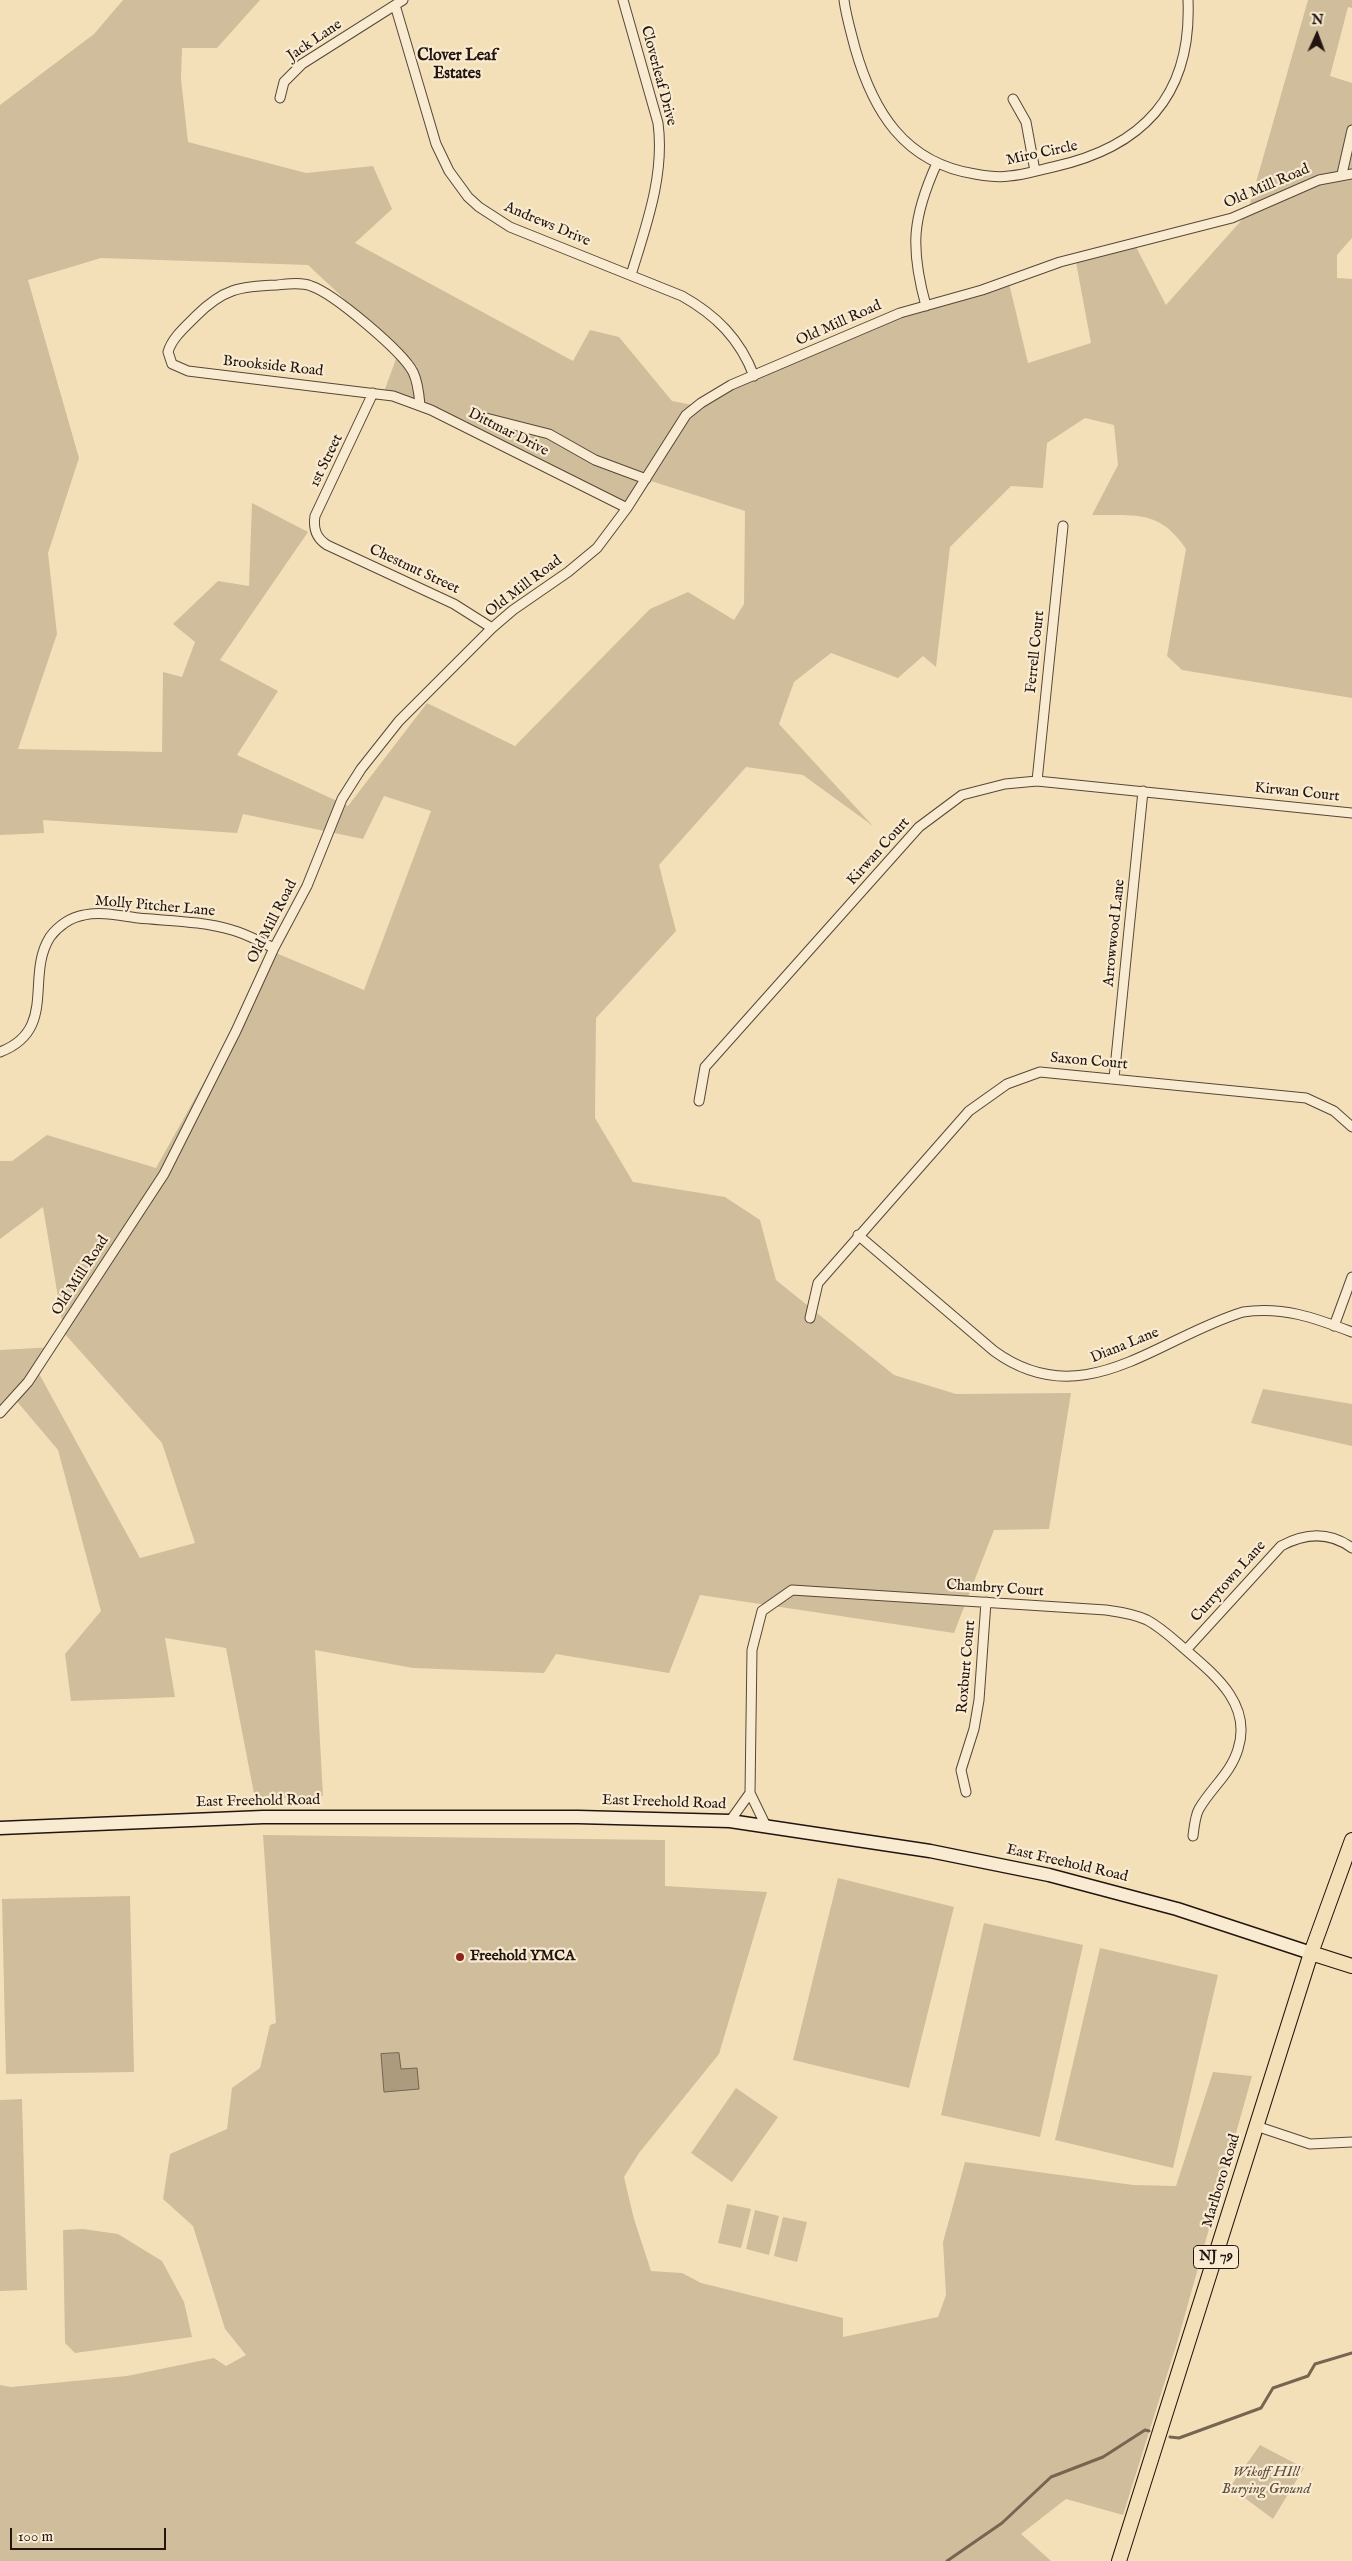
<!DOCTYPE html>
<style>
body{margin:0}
#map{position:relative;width:1352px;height:2561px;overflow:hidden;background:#f4e0b8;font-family:"IM FELL English",serif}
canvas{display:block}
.north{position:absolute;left:1292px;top:10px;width:50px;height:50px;-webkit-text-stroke:4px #f8ebd1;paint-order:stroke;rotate:2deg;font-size:14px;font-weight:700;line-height:20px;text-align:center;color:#22140e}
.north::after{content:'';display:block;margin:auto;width:18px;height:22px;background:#22140e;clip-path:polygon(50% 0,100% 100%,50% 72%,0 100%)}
.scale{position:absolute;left:10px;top:2528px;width:156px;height:22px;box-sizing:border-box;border:2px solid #22140e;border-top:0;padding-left:6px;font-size:15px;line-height:18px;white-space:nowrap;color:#22140e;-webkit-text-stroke:4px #f8ebd1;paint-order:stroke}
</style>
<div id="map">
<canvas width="1352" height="2561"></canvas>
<div class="north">N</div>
<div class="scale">100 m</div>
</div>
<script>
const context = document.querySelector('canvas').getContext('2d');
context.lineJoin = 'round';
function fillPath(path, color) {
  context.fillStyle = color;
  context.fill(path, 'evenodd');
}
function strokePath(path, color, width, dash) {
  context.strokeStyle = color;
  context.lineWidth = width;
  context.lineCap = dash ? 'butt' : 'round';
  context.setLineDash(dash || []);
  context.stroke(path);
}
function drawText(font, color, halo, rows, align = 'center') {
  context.font = font + ' "IM FELL English",serif';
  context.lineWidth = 4.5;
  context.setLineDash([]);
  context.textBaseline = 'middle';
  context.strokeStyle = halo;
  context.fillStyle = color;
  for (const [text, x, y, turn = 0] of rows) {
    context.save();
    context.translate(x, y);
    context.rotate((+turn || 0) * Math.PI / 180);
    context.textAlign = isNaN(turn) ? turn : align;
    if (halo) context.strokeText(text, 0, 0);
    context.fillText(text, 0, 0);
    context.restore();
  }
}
fillPath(new Path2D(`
 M123 0H260L217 48H182L181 79 188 142 306 173 373 166 392 209 355 243 573 361 590 330 619 337 672 401 698 406 839 335 1009 283 1028 363 1091 343 1075 257 1134 243 1166 305 1247 214 1308 0H1352V8L1348 7 1330 76 1352 83V238L1337 255V278L1352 279V698L1182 670 1167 656 1186 549C1159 509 1135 516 1092 515L1118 465 1114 425 1085 418 1047 443 1043 488 1011 486 950 547 936 667 923 656 898 678 831 653 794 682 779 724 873 826 803 775 746 767 659 865 676 931 596 1018 595 1118 633 1182 725 1197 760 1220 776 1280 894 1375 956 1394 1071 1393 1049 1529 994 1530 954 1633 700 1595 669 1673 556 1654 544 1673 413 1668 315 1650 323 1796 255 1799 226 1648 165 1638 175 1697 71 1701 65 1654 101 1611 58 1450 15 1399 0 1407V1350L54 1347 37 1370 140 1558 195 1543 162 1443 64 1333 43 1207 0 1239V1161H12L47 1135 156 1168 276 953 364 990 431 811 384 796 363 839 243 814 237 833 43 820 44 833 0 835V105L94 34ZM101 258 308 265 418 368 397 356 384 392 633 507 651 481 745 511 744 604 734 620 688 592 650 609 515 746 427 703 348 806 237 755 278 691 220 660 308 532 252 503 249 586 218 581 173 624 195 642 182 677 163 672 162 752 18 749 57 634 48 553 79 458 28 280Z
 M1263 1389 1352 1404V1446L1251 1423Z
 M263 1835 665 1840V1886L767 1892 719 2054 639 2153 624 2177 634 2219 651 2271 682 2273 701 2283 843 2318V2337L938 2317 946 2295 943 2242 965 2162 1133 2185 1176 2186 1213 2072 1252 2076 1177 2343 1123 2515 1066 2499 1021 2534 1051 2561H0V2385L11 2387 127 2376 214 2358 226 2366 246 2355 225 2329 193 2226 163 2199 170 2154 227 2129 232 2088 260 2068 270 2025 276 2023Z
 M838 1878 954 1907 909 2088 793 2060Z
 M130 1896 134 2072 6 2074 2 1899Z
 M984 1923 1083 1945 1040 2137 941 2115Z
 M1100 1948 1218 1975 1173 2168 1055 2140Z
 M736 2088 778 2117 732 2182 691 2153Z
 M22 2099 27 2290 0 2291V2100Z
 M727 2204 751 2209 741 2248 718 2243Z
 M755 2210 779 2216 769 2255 746 2249Z
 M783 2217 807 2222 797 2262 774 2256Z
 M83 2229 118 2234 162 2261 184 2302 192 2337 75 2353 65 2343 63 2230Z
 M1260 2445 1304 2468 1273 2519 1230 2487Z`), '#d0bd9b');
const water = new Path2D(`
 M399 2053 401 2069 417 2068 419 2089 384 2092 381 2054Z`);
fillPath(water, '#ad9b7e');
strokePath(water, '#756551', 1);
strokePath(new Path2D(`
 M1170 2437 1179 2438 1261 2408 1273 2388 1308 2376 1315 2364 1352 2353
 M947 2561 1002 2523 1051 2477 1103 2457 1145 2430 1149 2431`), '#756551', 3);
const minor = new Path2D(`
 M623 0 658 123C665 175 646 226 631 275
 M844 0C846 16 851 32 855 48 873 111 904 163 975 174 986 176 998 178 1009 176 1024 175 1039 170 1053 167 1144 147 1192 95 1188 0
 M395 5 436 144 449 171 468 197 479 207 510 227 682 296C716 315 740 339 754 376
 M280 98 284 82 302 64 403 0
 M1013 99 1026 122 1035 171
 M1342 174 1352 130
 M926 306C910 248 912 218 937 163
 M373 393 315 516C313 529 316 538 327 545L454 604 492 628
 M420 405C419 394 418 382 413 372 402 351 333 293 311 286 301 282 288 284 277 285 240 286 223 289 196 316 185 327 172 338 168 352L172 364 188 371 393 396 431 410 627 508
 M478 416 549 434 595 460 646 479
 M1037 781 1063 526
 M0 1052C58 1030 25 976 50 937 58 926 71 917 84 915 101 911 121 916 138 918 169 921 202 921 232 930 247 934 260 942 274 948
 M1114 1078 1143 791
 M699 1101 705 1067 919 827 962 795 1005 784 1037 781 1352 813
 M858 1235 994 1351C1083 1416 1157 1338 1243 1312 1283 1306 1315 1318 1352 1332
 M810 1318 818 1283 969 1111 1007 1084 1040 1072 1306 1098 1334 1111 1352 1127
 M1334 1326 1352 1277
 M0 1413 28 1382 164 1174 236 1031 274 948 307 886 342 799 361 769 399 721 492 628 513 610 568 572 597 548 627 508 686 415 701 403 731 385 900 313 982 290 1060 262 1232 218 1319 180 1352 174
 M1186 1650 1281 1546C1305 1533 1329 1531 1352 1548
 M966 1792 961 1770 974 1729 979 1700 986 1602
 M730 1821 750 1793
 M766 1826 750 1793 752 1650 762 1611 792 1590 1106 1610C1121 1612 1134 1614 1147 1620 1162 1628 1174 1640 1187 1651 1216 1676 1252 1705 1238 1749 1231 1773 1211 1788 1199 1809 1195 1816 1194 1828 1193 1836
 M1256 2126 1310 2144 1352 2142`);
const secondary = new Path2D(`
 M0 1828 263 1817H578L730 1821 930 1851 1049 1875 1177 1909 1311 1953`);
const primary = new Path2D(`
 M1311 1953 1352 1966
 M1119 2561 1311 1953 1352 1840`);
strokePath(minor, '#564738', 11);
strokePath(secondary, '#22140e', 15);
strokePath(primary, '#22140e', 16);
strokePath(minor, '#f8ebd1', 9);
strokePath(secondary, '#f8ebd1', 12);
strokePath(primary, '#f4e0b8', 14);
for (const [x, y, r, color] of [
 [460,1957,5,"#8f2418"]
]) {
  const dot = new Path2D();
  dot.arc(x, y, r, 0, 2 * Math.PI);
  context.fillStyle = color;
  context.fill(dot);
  strokePath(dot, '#f8ebd1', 2);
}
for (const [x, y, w] of [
 [1216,2257,45]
]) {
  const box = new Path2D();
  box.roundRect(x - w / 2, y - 11.5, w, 23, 4);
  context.fillStyle = '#f8ebd1';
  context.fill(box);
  strokePath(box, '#22140e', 1);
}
drawText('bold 14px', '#22140e', null, [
 ["NJ 79",1216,2257]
]);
drawText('15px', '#22140e', '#f8ebd1', [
 ["Jack Lane",315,41,-34],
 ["Cloverleaf Drive",658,76,75],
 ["Miro Circle",1042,154,-12],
 ["Old Mill Road",1267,187,-23],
 ["Andrews Drive",547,225,23],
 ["Old Mill Road",839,324,-24],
 ["Brookside Road",273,367,6],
 ["Dittmar Drive",508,433,27],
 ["1st Street",327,461,-64],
 ["Chestnut Street",414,570,25],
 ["Old Mill Road",524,587,-37],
 ["Ferrell Court",1036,652,-84],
 ["Kirwan Court",1297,793,6],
 ["Kirwan Court",879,852,-48],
 ["Molly Pitcher Lane",155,907,5],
 ["Old Mill Road",273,922,-63],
 ["Arrowwood Lane",1115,933,-84],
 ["Saxon Court",1089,1062,5],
 ["Old Mill Road",81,1276,-57],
 ["Diana Lane",1125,1346,-22],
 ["Currytown Lane",1229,1582,-48],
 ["Chambry Court",995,1589,4],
 ["Roxburt Court",967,1667,-85],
 ["East Freehold Road",258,1802,-1],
 ["East Freehold Road",664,1803,2],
 ["East Freehold Road",1067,1864,13],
 ["Marlboro Road",1222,2181,-73]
]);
drawText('bold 15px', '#22140e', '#f8ebd1', [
 ["Freehold YMCA",470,1957]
], 'left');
drawText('italic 15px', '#5f4f3f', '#f8ebd1', [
 ["Wikoff HIll",1266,2473],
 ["Burying Ground",1266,2490]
]);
drawText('bold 16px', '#22140e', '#f8ebd1', [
 ["Clover Leaf",457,57],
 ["Estates",457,75]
]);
</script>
